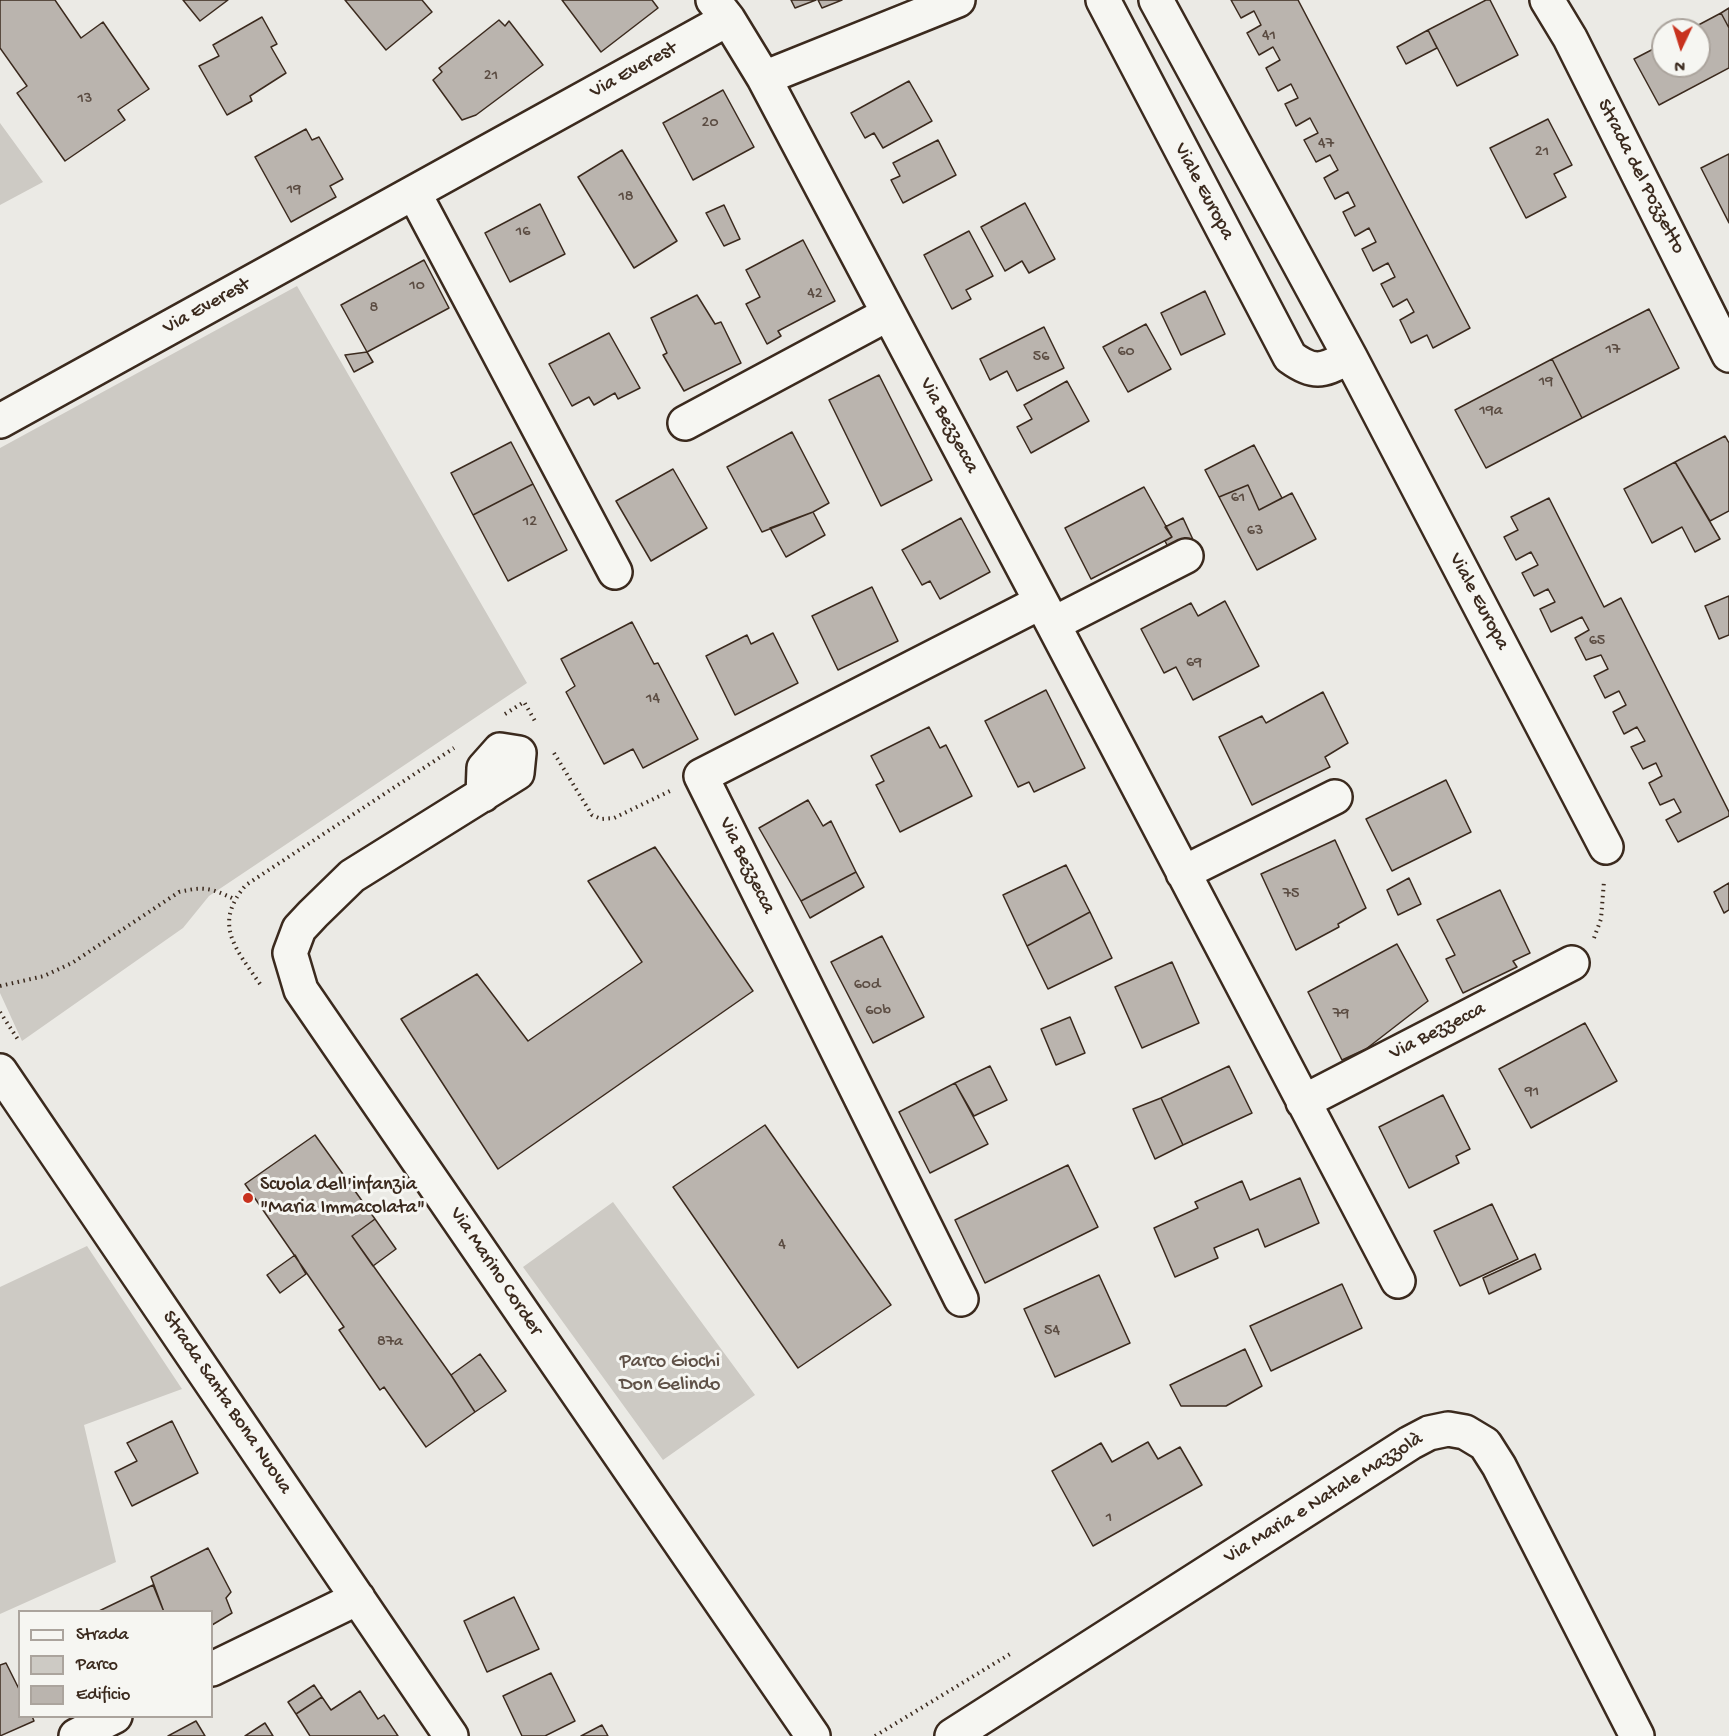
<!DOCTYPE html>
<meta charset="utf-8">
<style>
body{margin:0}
#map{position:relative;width:1729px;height:1736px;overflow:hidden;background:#ebeae5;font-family:"Gochi Hand",sans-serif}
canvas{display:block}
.legend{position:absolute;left:18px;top:1610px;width:195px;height:108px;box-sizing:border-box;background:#f6f6f2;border:2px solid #aba49d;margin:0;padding:8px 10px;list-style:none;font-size:18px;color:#3b2a1e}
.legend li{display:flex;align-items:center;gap:12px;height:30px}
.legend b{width:30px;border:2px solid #aba49d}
.north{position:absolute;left:1651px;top:18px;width:60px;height:60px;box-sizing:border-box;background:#f6f6f2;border:2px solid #aba49d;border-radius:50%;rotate:184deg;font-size:16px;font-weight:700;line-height:24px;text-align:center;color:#3b2a1e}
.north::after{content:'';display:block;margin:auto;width:21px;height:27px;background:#c8321e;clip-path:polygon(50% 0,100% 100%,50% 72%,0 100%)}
</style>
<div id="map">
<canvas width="1729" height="1736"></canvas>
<ul class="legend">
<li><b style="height:8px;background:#f6f6f2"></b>Strada</li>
<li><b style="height:16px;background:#cdcac4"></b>Parco</li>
<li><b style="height:16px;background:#bab4ae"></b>Edificio</li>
</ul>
<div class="north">N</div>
</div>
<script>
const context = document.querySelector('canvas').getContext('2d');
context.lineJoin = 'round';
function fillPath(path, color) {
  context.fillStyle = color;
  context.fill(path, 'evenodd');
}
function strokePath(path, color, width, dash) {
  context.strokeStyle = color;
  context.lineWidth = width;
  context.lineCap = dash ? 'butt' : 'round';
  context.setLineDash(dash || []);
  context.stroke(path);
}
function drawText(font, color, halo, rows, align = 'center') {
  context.font = font + ' "Gochi Hand",sans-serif';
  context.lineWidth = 6;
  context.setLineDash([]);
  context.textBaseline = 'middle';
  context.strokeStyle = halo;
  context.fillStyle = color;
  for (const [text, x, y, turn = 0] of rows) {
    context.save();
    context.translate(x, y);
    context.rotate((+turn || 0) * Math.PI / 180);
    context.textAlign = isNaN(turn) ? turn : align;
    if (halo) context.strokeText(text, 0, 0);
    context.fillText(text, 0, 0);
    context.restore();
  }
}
fillPath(new Path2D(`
 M0 123 43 182 0 205Z
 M297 286 527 683 209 896 183 928 22 1041 0 993V448Z
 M613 1202 755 1395 663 1460 523 1267Z
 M87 1246 182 1389 84 1425 116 1562 0 1614V1287Z`), '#cdcac4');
const building = new Path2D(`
 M0 0H55L81 38 103 22 149 89 118 110 125 120 65 161 17 93 27 86 0 48Z
 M183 0H228L200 21Z
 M345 0H422L432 12 386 50Z
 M562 0H652L658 8 601 52Z
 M791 0H816L795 8Z
 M818 0H842L822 8Z
 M1231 0H1298L1470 328 1433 348 1427 335 1411 343 1400 320 1414 312 1407 299 1393 307 1381 284 1395 277 1388 263 1373 271 1362 249 1376 242 1369 228 1355 236 1343 212 1355 206 1348 192 1335 199 1324 178 1338 170 1330 155 1316 162 1304 140 1318 133 1310 118 1296 126 1285 104 1298 98 1291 84 1278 91 1266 68 1280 60 1273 47 1259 55 1247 33 1261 25 1254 11 1241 18Z
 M1486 0H1490L1518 55 1457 86 1428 30Z
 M1729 8V28L1721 13Z
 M1721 13 1729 28V68L1659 105 1634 59 1663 44V66H1699V30H1689Z
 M262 17 277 44 271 47 286 73 250 96 252 101 227 115 199 66 219 56 213 45Z
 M499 20 505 26 509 21 543 65 476 115 462 120 433 80 442 72 439 68Z
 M1428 30 1437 48 1406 64 1397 47Z
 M909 81 932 121 883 148 874 133 865 138 851 113Z
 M723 90 754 147 693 180 663 123Z
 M1548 119 1572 165 1554 174 1566 197 1526 218 1490 148Z
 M306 129 312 140 319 137 343 179 330 186 336 197 291 222 255 157Z
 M938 140 956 175 903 203 891 180 900 176 893 163Z
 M622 150 677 241 634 268 578 177Z
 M1729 154V223L1701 168Z
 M1025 203 1055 259 1029 273 1022 261 1005 271 981 227Z
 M540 204 565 254 510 282 485 233Z
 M724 205 740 239 724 246 706 213Z
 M969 231 993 276 966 290 971 299 952 309 924 255Z
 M803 240 835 301 778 331 781 336 767 344 746 304 760 297 746 270Z
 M424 260 449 308 367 352 341 305Z
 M1205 291 1225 334 1181 355 1161 313Z
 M697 295 715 324 721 322 741 363 684 391 663 355 667 353 651 318Z
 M1649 309 1679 368 1582 418 1552 359Z
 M1146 324 1171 369 1128 392 1103 347Z
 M1044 327 1064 368 1017 391 1007 371 990 380 980 359Z
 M609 333 640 388 618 399 615 393 594 405 589 397 572 406 549 364Z
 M367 352 373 362 354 372 345 355Z
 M1552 359 1582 418 1486 468 1455 410Z
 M879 375 932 480 881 506 829 400Z
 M1067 381 1089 421 1031 453 1017 427 1032 419 1024 405Z
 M792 432 829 503 813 512 762 532 727 467Z
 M1725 436 1729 443V511L1710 521 1675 462Z
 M511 442 533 484 473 515 451 473Z
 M1254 445 1282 498 1259 510 1248 485 1219 497 1205 470Z
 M1675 462 1720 539 1695 552 1682 527 1652 543 1624 489Z
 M673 469 707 528 651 561 616 501Z
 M533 484 567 550 508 581 473 515Z
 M1248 485 1259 510 1292 493 1316 539 1257 570 1219 497Z
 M1144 487 1172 537 1091 579 1065 528Z
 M1549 498 1604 607 1621 598 1729 812V816L1678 842 1666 820 1681 812 1674 799 1660 805 1649 783 1662 776 1656 763 1643 769 1631 747 1645 741 1637 727 1624 734 1613 712 1626 705 1619 691 1605 698 1594 676 1608 669 1601 655 1586 660 1575 638 1589 630 1582 617 1551 632 1540 609 1555 602 1548 589 1534 596 1522 573 1538 565 1531 552 1516 560 1504 537 1518 530 1511 517Z
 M813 512 825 535 786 557 770 528Z
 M961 518 990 572 940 599 930 581 922 585 902 550Z
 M1183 518 1195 544 1172 555 1165 541 1172 537 1165 527Z
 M872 587 898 641 838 670 812 616Z
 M1729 596V635L1719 639 1705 606Z
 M1225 601 1259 666 1193 700 1176 667 1164 673 1141 629 1191 603 1198 616Z
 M632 622 654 664 658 663 698 739 643 768 633 749 604 764 566 692 575 686 561 659Z
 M773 633 798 683 735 715 706 656 747 635 751 644Z
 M1046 690 1085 768 1034 792 1029 782 1018 787 985 721Z
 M1323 692 1348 743 1325 757 1330 767 1252 805 1219 737 1262 716 1266 723Z
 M929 727 940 748 946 745 972 796 900 832 876 785 884 781 871 756Z
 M1446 780 1471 832 1392 871 1366 819Z
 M808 800 823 826 831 821 856 872 801 901 759 828Z
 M1335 840 1366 908 1338 924 1339 927 1296 950 1261 874Z
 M655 847 753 991 498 1169 401 1019 477 974 528 1041 642 962 588 881Z
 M1066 865 1090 912 1027 946 1003 895Z
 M856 872 864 887 810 918 801 901Z
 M1409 878 1421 904 1398 915 1387 890Z
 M1729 883V910L1724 913 1714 892Z
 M1500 890 1530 953 1513 961 1517 967 1463 993 1446 959 1455 955 1437 920Z
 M1090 912 1112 958 1048 989 1027 946Z
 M882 936 924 1017 873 1043 831 962Z
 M1397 944 1428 1001 1366 1049 1342 1060 1308 992Z
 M1172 962 1199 1023 1142 1048 1115 987Z
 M1070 1017 1085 1053 1056 1065 1041 1029Z
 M1585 1023 1617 1081 1531 1128 1499 1069Z
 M990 1066 1007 1100 974 1116 955 1083Z
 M1229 1066 1252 1113 1183 1145 1161 1098Z
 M955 1083 988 1144 930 1173 899 1112Z
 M1443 1095 1470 1149 1456 1156 1459 1163 1409 1188 1379 1127Z
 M1161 1098 1183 1145 1155 1159 1133 1109Z
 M765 1125 891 1305 798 1368 673 1187Z
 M315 1135 375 1219 352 1236 451 1375 475 1412 426 1447 384 1387 380 1390 339 1330 344 1327 245 1184Z
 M1068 1165 1098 1227 985 1283 955 1220Z
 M1300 1178 1319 1223 1265 1247 1258 1229 1214 1248 1218 1258 1175 1277 1154 1228 1198 1208 1195 1202 1242 1181 1250 1200Z
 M1492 1204 1518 1259 1460 1286 1434 1231Z
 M375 1219 396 1249 373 1266 352 1236Z
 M1535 1254 1541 1269 1489 1294 1483 1278Z
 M295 1255 306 1274 280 1293 267 1275Z
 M1099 1275 1130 1343 1055 1377 1024 1309Z
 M1342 1284 1362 1328 1271 1371 1250 1326Z
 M1245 1349 1262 1386 1226 1406H1181L1170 1385Z
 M480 1354 506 1391 475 1412 451 1375Z
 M172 1421 198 1473 132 1506 115 1472 137 1461 127 1443Z
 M1148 1442 1158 1459 1180 1447 1202 1485 1093 1546 1052 1471 1101 1443 1112 1462Z
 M208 1548 231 1592 226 1598 232 1613 212 1625V1612H164L151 1577Z
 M153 1585 164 1612H97Z
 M514 1597 539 1649 487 1672 464 1621Z
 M6 1663 20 1691V1716H32L34 1721 0 1736V1665Z
 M551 1673 575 1721 545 1736H522L503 1696Z
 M314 1685 322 1697 296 1714 288 1702Z
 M360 1691 378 1719 384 1715 398 1736H310L296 1714 322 1697 331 1710Z
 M196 1721 205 1736H168Z
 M265 1723 273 1736H245Z
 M602 1725 608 1736H581Z`);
fillPath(building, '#bab4ae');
strokePath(building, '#3b2a1e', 1.5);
const minor = new Path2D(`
 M713 0 728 19 764 78 1053 624 1398 1281
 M1103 0 1290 357C1316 376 1323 370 1350 357
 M1156 0 1350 357 1606 847
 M1547 0 1570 38 1729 355
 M764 78 958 0
 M414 193 615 572
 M0 421 728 19
 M685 423 888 314
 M1053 624 1186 556
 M483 795 484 768 500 750 519 753 517 773 352 876 313 914 299 929 290 953 301 990 813 1736
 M1183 873 1335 797
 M0 1071 451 1736
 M1303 1102 1572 963
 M961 1299 701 776 1041 602
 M212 1669 358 1598
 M76 1736 115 1716
 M952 1736 1410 1443 1429 1433 1448 1429 1465 1432 1485 1444 1499 1466 1637 1736`);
strokePath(minor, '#3b2a1e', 38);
strokePath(new Path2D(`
 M505 714 524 702 535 721
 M554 753 592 815 601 819 614 818 670 791
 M1594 938 1601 919 1604 881
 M260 984C236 949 212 924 246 885L454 748
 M0 986 44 976 72 963 179 892C204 886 211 888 234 899
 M0 1012 19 1041
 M875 1736 1010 1654`), '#3b2a1e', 4, [1.5, 4.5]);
strokePath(minor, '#f6f6f2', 33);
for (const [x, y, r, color] of [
 [248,1198,6,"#c8321e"]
]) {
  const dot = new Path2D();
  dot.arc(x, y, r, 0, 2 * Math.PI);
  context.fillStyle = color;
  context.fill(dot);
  strokePath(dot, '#f6f6f2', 2);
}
drawText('16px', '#5b4c42', null, [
 ["41",1269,37],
 ["21",491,77],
 ["13",85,100],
 ["20",710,124],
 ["47",1326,145],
 ["21",1542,153],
 ["19",294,191],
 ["18",626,198],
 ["16",523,233],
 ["10",417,287],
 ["42",815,295],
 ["8",374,309],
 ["17",1613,351],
 ["60",1126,353],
 ["56",1041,358],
 ["19",1546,383],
 ["19a",1491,412],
 ["61",1238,499],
 ["12",530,523],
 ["63",1255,532],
 ["65",1597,642],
 ["69",1194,664],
 ["14",653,700],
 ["75",1291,895],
 ["60d",867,986],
 ["60b",878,1012],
 ["79",1341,1015],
 ["91",1532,1093],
 ["4",782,1246],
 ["54",1052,1332],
 ["87a",390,1343],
 ["1",1109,1519]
]);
drawText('20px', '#3b2a1e', '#f6f6f2', [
 ["Via Everest",634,71,-29],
 ["Strada del Pozzetto",1640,177,63],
 ["Viale Europa",1203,192,62],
 ["Via Everest",207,307,-29],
 ["Via Bezzecca",948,426,62],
 ["Viale Europa",1478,602,62],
 ["Via Bezzecca",746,866,64],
 ["Via Bezzecca",1438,1032,-27],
 ["Via Marino Corder",495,1272,56],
 ["Strada Santa Bona Nuova",226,1403,56],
 ["Via Maria e Natale Mazzolà",1324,1499,-32]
]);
drawText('20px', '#3b2a1e', '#f6f6f2', [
 ["Scuola dell'infanzia",260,1186],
 ["\"Maria Immacolata\"",260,1209]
], 'left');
drawText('20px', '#605248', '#f6f6f2', [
 ["Parco Giochi",670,1363],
 ["Don Gelindo",670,1386]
]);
</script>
